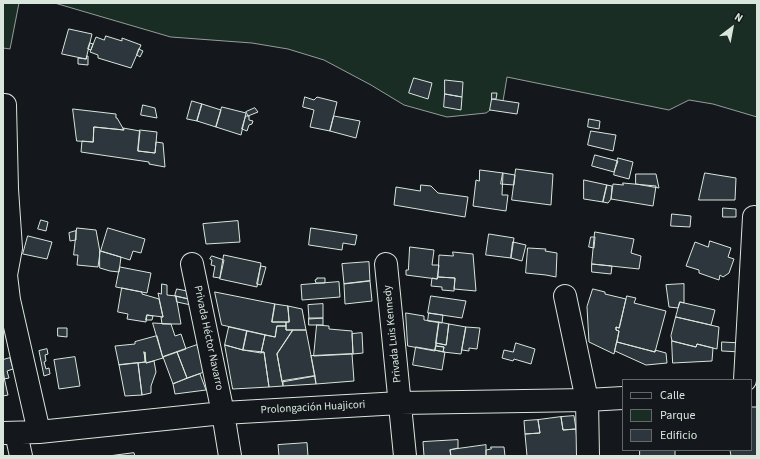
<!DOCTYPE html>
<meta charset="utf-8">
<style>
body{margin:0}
#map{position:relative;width:760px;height:459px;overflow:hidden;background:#14181c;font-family:"Source Sans 3",sans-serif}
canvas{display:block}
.frame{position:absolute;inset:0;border:4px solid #d8e6dc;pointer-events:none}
.legend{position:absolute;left:622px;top:379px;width:130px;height:72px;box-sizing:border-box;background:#14181c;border:1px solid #626a69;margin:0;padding:5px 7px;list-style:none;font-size:12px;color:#d8e6dc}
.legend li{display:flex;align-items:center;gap:8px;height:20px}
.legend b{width:20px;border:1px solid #626a69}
.north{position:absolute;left:712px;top:8px;width:40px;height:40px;-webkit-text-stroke:3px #14181c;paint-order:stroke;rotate:32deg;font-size:11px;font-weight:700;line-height:16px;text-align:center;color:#d8e6dc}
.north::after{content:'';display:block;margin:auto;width:14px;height:18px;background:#d8e6dc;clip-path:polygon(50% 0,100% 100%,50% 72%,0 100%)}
</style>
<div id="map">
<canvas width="760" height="459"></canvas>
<div class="frame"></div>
<ul class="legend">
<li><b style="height:5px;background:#14181c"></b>Calle</li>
<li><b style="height:11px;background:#1a2d24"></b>Parque</li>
<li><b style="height:11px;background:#2c363c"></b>Edificio</li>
</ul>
<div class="north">N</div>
</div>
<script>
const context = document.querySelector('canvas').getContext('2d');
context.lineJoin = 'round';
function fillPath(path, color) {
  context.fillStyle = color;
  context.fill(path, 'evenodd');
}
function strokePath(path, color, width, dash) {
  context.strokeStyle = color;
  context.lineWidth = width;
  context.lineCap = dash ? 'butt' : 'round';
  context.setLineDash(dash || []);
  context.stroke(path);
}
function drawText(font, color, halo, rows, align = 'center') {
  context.font = font + ' "Source Sans 3",sans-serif';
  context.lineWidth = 3;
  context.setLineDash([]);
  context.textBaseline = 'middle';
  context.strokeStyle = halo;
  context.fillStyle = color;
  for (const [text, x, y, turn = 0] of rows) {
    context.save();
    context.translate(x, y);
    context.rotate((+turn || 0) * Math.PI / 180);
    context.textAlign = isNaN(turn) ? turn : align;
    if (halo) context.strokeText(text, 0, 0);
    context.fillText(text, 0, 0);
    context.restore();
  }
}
const green = new Path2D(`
 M3 3H19L10 49 3 48Z
 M55 3H757V117L713 104 689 100 669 110 507 77 503 101 486 113 447 117 404 105 371 85 324 60 288 49 252 43 171 37Z`);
fillPath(green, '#1a2d24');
strokePath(green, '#939e99', 1);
const building = new Path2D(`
 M69 29 92 34 86 59 62 54Z
 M106 36 122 41V38L141 45 131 68 98 58V55L90 52 96 37 104 40Z
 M90 43 93 44 91 50 88 49Z
 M139 49 143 51 140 57 137 55Z
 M87 56H88V65L78 64V58L86 59Z
 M414 78 432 83 428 99 409 93Z
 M445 80 463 82 462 97 445 94Z
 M492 93H497L496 99H492Z
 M445 94 462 97 461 110 444 107Z
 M305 97 314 100 317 97 337 102 330 131 310 127 314 110 303 107Z
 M492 99 519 103 517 114 490 110Z
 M192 101 202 104 197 121 187 119Z
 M202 104 221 110 216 127 197 121Z
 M143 105 155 108 157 118 141 115Z
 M222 107 246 113 241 135 216 127Z
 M255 108 258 112 248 116 246 112Z
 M73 109 116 114V118H117L124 130 94 127 93 142 77 141Z
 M246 116H249V120L253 121 252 124 249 125 247 131 242 129Z
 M334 116 360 121 356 138 330 131Z
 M589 119 600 121 599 129 588 127Z
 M94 127 124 130 123 128 140 131 138 151 155 153 156 142 163 143 165 167 149 164V162L81 152 82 141 93 142Z
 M140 130 157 132 155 153 138 151Z
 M591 131 616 135 613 151 588 145Z
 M595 155 618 161 614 172 592 166Z
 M618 158 633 162 629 179 614 175Z
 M516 169 553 174 551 205 512 200Z
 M480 170 503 173 502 195H508L506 211 473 206 476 180 479 181Z
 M503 173 515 175 514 185 501 184Z
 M705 173 736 178 735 200H699Z
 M636 174H656L659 188 636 184Z
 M584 180 607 185 603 202 584 199Z
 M623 183 656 186 653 206 611 199 613 184 623 185Z
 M421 185 431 186 438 193 468 197 465 217 394 205 396 187 420 191Z
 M607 185 612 186 611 199 608 203 603 202Z
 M723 208 736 209V217H723Z
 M672 214 691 216 690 227 671 226Z
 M41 220 48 222 46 231 38 229Z
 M238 221 240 242 206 244 203 224Z
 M77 228 96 230 100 252 98 267 77 265 78 255H74Z
 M108 228 145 239 141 253 133 251 130 260 101 251Z
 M311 228 357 235 355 245 343 243 342 250 309 245Z
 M76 231V240L70 241 69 233Z
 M595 232 634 239 631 253 641 256 639 269 592 264Z
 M489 234 514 238 511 258 486 255Z
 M28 236 52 242 47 259 23 254Z
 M591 237H595L594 248 589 247Z
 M710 241 731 248 728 257 734 259 729 273 723 277 720 275 719 280 699 273V270L686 266 695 242 708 247Z
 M513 242 526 245 522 261 511 258Z
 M410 247 434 250 432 265H439L437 279 406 275V270H408Z
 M528 248 546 249 545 251 557 253 556 277 546 275 526 273Z
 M100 251 121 257 119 272 110 271 100 268Z
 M453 252 473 254 476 291 454 289 455 278 438 277 439 255 453 256Z
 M224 255 261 263 257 287 220 279Z
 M212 256 224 260 220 278 213 277 215 266 211 265 212 260 210 259Z
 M369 262 370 281 344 284 342 264Z
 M592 264 612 266 611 274 592 272Z
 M261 266 266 267 261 285 257 284Z
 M120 267 151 273 147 293 116 287Z
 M438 277 455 278 454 291 442 290V287L431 286 432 278 437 279Z
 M317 278H325V283H316L315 280 317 279Z
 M370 281 372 301 345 304 344 284Z
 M339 282 340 297 302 300 301 285Z
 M162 284 167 285V295L176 296 181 324H162L161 317H163L158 293 161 294Z
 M684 284V303L680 302 678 308 669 307 666 285Z
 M122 288 142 292V294L159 299 163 317 147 315 146 322 127 319 128 314 118 312Z
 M177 289 192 292 193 300 175 296Z
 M593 289 605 292V294L626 299 619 328 616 327V330L619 331 614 354 589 342 587 307Z
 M215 292 275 304 272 322H286V326H277L275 337 222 325Z
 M176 296 193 300 191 305 177 302Z
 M431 296 466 301 462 318 428 313Z
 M627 296 636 298 634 303 666 311 655 352 617 342 619 331 616 330V327L619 328Z
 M680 302 715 310 711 325 676 317Z
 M275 304 288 306 289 322H272Z
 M323 304V318L309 319 308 305Z
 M288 306 302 309 306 330H286V322H289Z
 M406 313 424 316V320L439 322 435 351 408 346Z
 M429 313 443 315 442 323 428 321Z
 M147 315 153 316 152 320H146Z
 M676 317 719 327 717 349 697 344 696 347 672 341 671 336Z
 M309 318H323V325H309Z
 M439 322 449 324 446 345 436 343Z
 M153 323 171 324 175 336 181 334 186 349 163 357Z
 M449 324 466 327 461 354 443 352 444 347 436 346V343L446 345Z
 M317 325 329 326V329L352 331 353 354 314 356Z
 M277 326H286V330H293L277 354 283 386 269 387 264 352 261 353 265 335 275 337Z
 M229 327 247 331 243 350 225 345Z
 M466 327 480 328 477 349 469 348V351L462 350Z
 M58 328H67V337L58 336Z
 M293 330H306L315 376 282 382 277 354Z
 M247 331 265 335 261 353 243 350Z
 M362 333 363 353 353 354 352 334Z
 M157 336 163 358 146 363 145 352V362L119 365 115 346 135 344V342Z
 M672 341 696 347 697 344 713 348 712 361 673 363Z
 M617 342 655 352V350L666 353 667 363 646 365 615 351Z
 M722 342 742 343 741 352 722 351Z
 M516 343 535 349 531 364 514 359 513 361 502 358 504 350 513 352Z
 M197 345 207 371 187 378 177 352Z
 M225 345 243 350 264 352 269 387 233 389Z
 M436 346 444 347 443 352 435 350Z
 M416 347 445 352 442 370 413 365Z
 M47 349 48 354 45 355 46 361 44 362 46 369 49 368 50 374 44 376 39 351Z
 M144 352 146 363 154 361 156 372 151 386V393L142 395 138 363 145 362Z
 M177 352 187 378 173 384 163 357Z
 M352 354 354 381 316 384 311 356Z
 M75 357 80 386 59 389 54 360Z
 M10 358 13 369 7 371 9 378 4 379 3 360Z
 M138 363 142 395 125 396 119 365Z
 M3 373 8 395 3 396Z
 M200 374 206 390 175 394 173 384Z
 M315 376 316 384 283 386V381Z
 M751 407H757V456H731L730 450H751Z
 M574 416 576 429 563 430 561 417Z
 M561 417 563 430 576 429 578 456H527L525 434 540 433 538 420Z
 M538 420 540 433 525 434 524 421Z
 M458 440V448L450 450 451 456H424L423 442Z
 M307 443 308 456H279L278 445Z
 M486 445V456H451L450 450Z
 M491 447H504L505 456H486V450L491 449Z
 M640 450H675V456H640Z
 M134 453 135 456H109Z`);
fillPath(building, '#2c363c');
strokePath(building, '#d8e6dc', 1);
const street = new Path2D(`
 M5 105 7 189 11 248 6 275 9 300 39 432
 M192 264 223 413 230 456
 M386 264 405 456
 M565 296 587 400 588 456
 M745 380 754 217
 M3 433 39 432 223 413 400 403 587 400 623 398
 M16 433 21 456`);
strokePath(street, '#d8e6dc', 24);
strokePath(street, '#14181c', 22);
drawText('11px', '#d8e6dc', '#14181c', [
 ["Privada Luis Kennedy",393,334,-96],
 ["Privada Héctor Navarro",208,338,78],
 ["Prolongación Huajicori",313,408,-3]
]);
</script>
